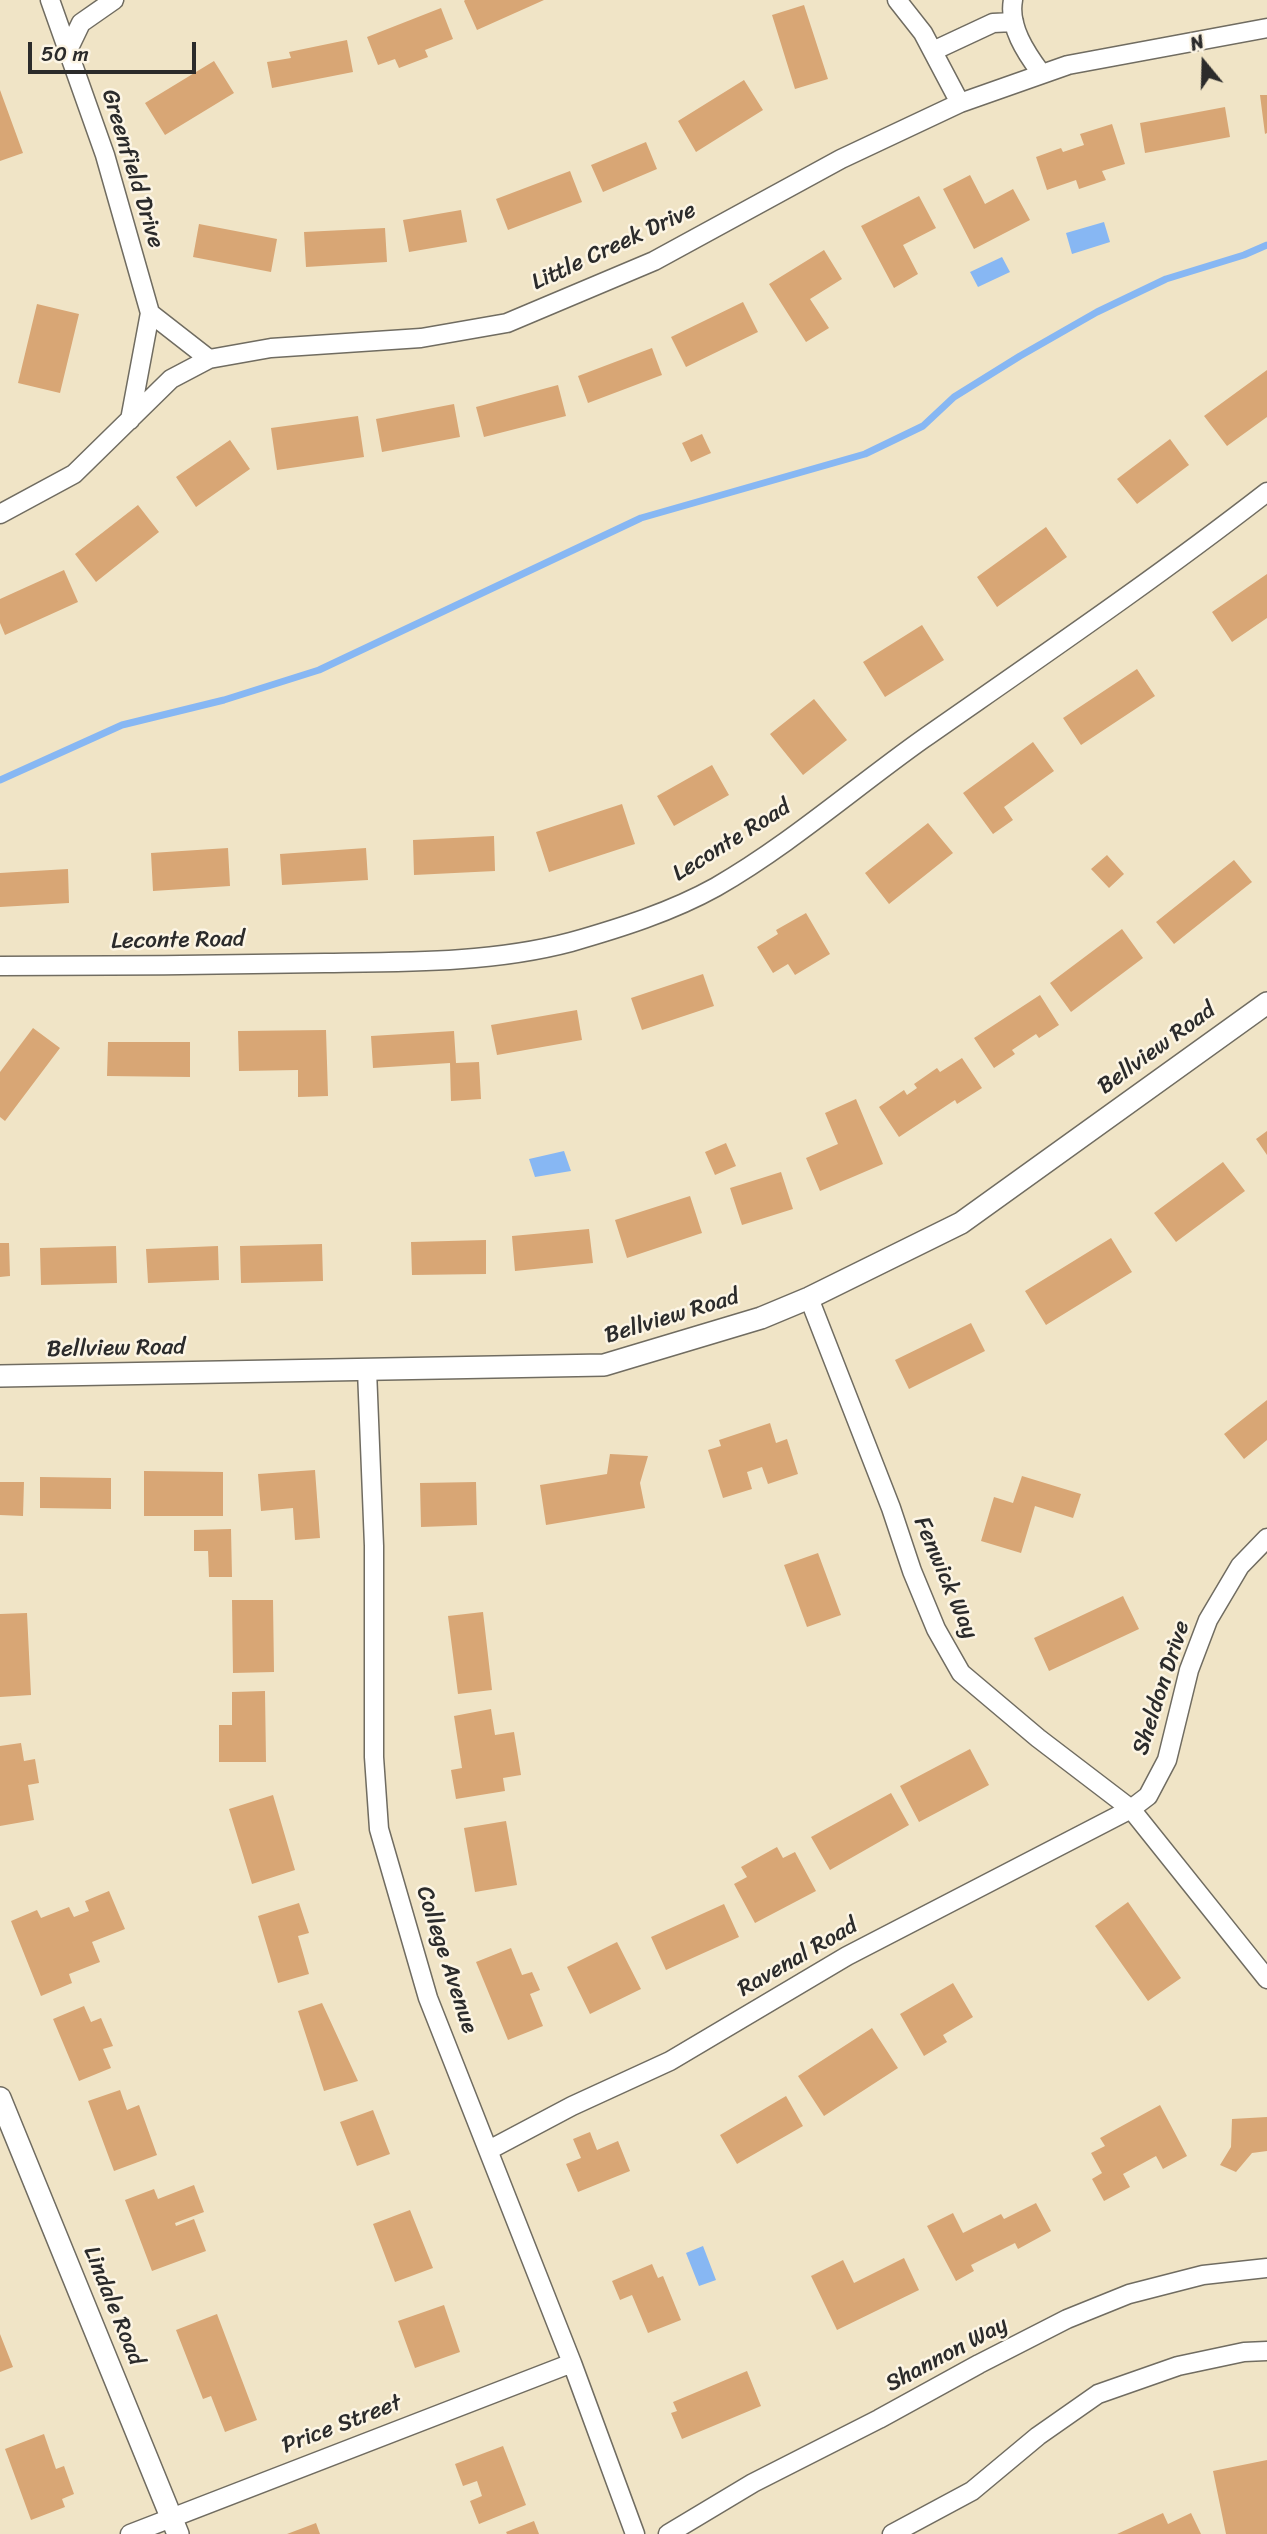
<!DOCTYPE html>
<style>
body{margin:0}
#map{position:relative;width:1267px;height:2534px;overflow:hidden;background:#f0e4c6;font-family:Sriracha,sans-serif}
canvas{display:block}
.north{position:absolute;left:1169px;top:28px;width:70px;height:70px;-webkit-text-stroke:5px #fcf5e5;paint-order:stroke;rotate:341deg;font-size:19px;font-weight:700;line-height:28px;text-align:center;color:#2b2b2b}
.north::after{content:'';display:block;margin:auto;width:24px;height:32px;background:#2b2b2b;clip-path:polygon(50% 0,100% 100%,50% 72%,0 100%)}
.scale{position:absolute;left:28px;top:42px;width:168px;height:32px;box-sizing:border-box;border:4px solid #2b2b2b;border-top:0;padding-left:9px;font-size:21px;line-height:24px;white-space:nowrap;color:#2b2b2b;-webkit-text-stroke:5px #fcf5e5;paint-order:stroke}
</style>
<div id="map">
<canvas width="1267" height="2534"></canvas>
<div class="north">N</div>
<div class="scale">50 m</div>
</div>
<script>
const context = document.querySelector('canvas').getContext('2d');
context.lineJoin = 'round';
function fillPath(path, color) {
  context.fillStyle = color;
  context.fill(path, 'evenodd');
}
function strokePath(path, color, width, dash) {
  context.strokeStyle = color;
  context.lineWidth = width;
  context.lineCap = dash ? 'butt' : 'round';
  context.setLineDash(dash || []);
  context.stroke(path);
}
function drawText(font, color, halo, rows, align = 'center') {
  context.font = font + ' Sriracha,sans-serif';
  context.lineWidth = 5;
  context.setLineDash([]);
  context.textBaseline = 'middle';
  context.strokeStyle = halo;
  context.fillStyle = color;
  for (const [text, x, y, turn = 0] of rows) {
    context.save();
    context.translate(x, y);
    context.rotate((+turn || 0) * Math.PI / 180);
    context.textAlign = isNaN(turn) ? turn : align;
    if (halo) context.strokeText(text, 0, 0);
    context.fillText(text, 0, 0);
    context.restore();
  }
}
fillPath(new Path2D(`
 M1104 222 1110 242 1072 254 1066 233Z
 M1002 257 1010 272 978 287 970 272Z
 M564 1151 571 1171 535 1177 529 1159Z
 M703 2246 716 2280 699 2286 686 2253Z`), '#87b7f3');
strokePath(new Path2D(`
 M0 780 122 725 224 700 319 670 641 518 865 454 923 426 954 397 1020 356 1097 312 1166 279 1244 255 1267 245`), '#87b7f3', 7);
fillPath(new Path2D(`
 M465 0H544L477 30 464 1Z
 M804 5 828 79 795 89 772 15Z
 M441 8 453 39 425 50 428 57 399 68 395 59 378 65 367 37Z
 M347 40 353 72 272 88 267 62 291 58 289 52Z
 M214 61 234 93 165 135 145 103Z
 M744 80 763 110 696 152 678 121Z
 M0 90 23 153 0 161Z
 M1260 95H1267V133L1265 134Z
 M1225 107 1230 137 1145 153 1140 123Z
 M1112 124 1125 164 1102 171 1106 180 1079 189 1076 180 1047 190 1036 157 1061 148 1063 152 1084 145 1080 134Z
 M646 142 657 169 603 192 591 165Z
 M570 171 582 202 508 230 496 199Z
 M970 175 985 204 1013 189 1030 220 974 249 943 189Z
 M919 196 936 228 903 245 918 274 894 288 861 226Z
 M461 210 467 242 409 252 403 220Z
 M199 224 277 239 271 272 193 257Z
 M385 228 387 262 306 267 304 232Z
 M824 250 842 279 810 299 829 328 806 342 769 284Z
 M743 302 758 332 686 367 671 337Z
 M37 304 79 314 60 393 18 383Z
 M652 348 662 375 588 403 578 376Z
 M1267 370V417L1227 446 1204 416Z
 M558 385 566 416 484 437 476 407Z
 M454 404 460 437 382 452 376 419Z
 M358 416 364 457 277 470 271 428Z
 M702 434 711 453 691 462 682 443Z
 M1170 439 1189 465 1137 504 1117 479Z
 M230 440 250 469 196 507 176 477Z
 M138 505 159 532 96 582 75 554Z
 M1046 527 1067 557 997 607 977 577Z
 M64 570 78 602 5 635 0 623V599Z
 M1267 574V618L1232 642 1212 612Z
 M922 625 944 660 885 697 863 662Z
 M1137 669 1155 696 1081 745 1063 718Z
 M814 699 847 740 803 775 770 734Z
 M1033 742 1054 771 1004 807 1013 820 993 834 963 793Z
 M712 765 729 795 674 826 657 796Z
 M622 804 635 844 549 872 536 832Z
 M928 823 953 853 889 904 865 873Z
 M494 836 495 871 414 875 413 840Z
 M228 848 230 886 153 891 151 853Z
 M366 848 368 880 282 885 280 854Z
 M1107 855 1124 874 1109 888 1091 869Z
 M1234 860 1252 882 1174 944 1156 922Z
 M68 869 69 903 0 907V873Z
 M806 913 830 954 795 975 788 964 773 973 757 947 778 934 776 930Z
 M1122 929 1143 958 1071 1012 1050 983Z
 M703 974 714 1006 642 1030 631 998Z
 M1040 995 1059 1025 1039 1038 1036 1034 1012 1050 1015 1054 994 1068 974 1038Z
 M577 1010 582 1040 497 1055 491 1025Z
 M33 1028 60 1048 5 1121 0 1117V1072Z
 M326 1030 328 1096 298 1097V1070L239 1071 238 1031Z
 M454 1031 456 1063 479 1062 481 1099 451 1101 450 1063 373 1068 371 1036Z
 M108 1042H190V1077L107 1076Z
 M962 1058 982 1088 957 1104 955 1100 899 1137 879 1107 904 1090 907 1095 917 1088 914 1084 937 1068 940 1072Z
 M856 1099 883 1164 820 1191 806 1158 838 1144 825 1113Z
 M1267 1131V1155L1256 1139Z
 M726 1143 736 1166 715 1175 705 1152Z
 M1223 1162 1245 1191 1176 1242 1154 1213Z
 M781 1172 793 1209 742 1225 730 1188Z
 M690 1196 702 1233 627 1258 615 1220Z
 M589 1229 593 1263 515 1271 512 1236Z
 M1111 1238 1132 1272 1046 1325 1025 1291Z
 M486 1240V1274L412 1275 411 1242Z
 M0 1243H9L10 1276 0 1277Z
 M322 1244 323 1281 241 1283 240 1246Z
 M116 1246 117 1283 41 1285 40 1248Z
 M218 1246 219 1280 148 1283 146 1249Z
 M971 1323 985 1351 909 1389 895 1360Z
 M1267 1400V1440L1244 1459 1224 1434Z
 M770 1423 776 1443 787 1439 798 1474 768 1484 762 1467 747 1472 752 1489 723 1498 708 1450 721 1446 719 1440Z
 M610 1454 648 1456 640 1483 645 1508 546 1525 540 1485 607 1474Z
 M315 1470 320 1538 295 1540 293 1508 261 1511 258 1474Z
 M144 1471 223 1472V1516H144Z
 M1022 1476 1081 1494 1073 1518 1035 1506 1021 1553 981 1541 994 1497 1013 1503Z
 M40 1477 111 1478V1509L40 1508Z
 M0 1482H24L23 1516 0 1515Z
 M476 1482 477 1525 421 1527 420 1483Z
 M231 1529 232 1577H209L208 1551H194V1530Z
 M818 1553 841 1615 807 1627 784 1565Z
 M1123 1596 1139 1629 1049 1671 1034 1638Z
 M232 1600H273L274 1672 233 1673Z
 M483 1612 492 1690 458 1694 448 1616Z
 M27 1613 31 1695 0 1697V1614Z
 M265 1691 266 1762H219V1725H232V1692Z
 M491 1709 495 1735 514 1732 521 1775 503 1778 505 1791 456 1799 451 1770 462 1768 454 1716Z
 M21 1743 24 1761 35 1759 39 1783 28 1785 34 1820 0 1826V1746Z
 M970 1749 989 1785 919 1822 900 1786Z
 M891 1793 909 1825 830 1870 811 1837Z
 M273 1795 295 1870 252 1884 229 1809Z
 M506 1821 517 1885 475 1892 464 1828Z
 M777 1847 783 1858 795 1852 816 1891 755 1923 734 1884 747 1877 741 1867Z
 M109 1891 125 1929 92 1942 100 1962 69 1974 72 1983 41 1996 11 1921 37 1910 41 1918 69 1907 74 1917 89 1911 85 1901Z
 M1128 1902 1181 1978 1148 2001 1095 1926Z
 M299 1903 309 1933 298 1936 309 1974 278 1983 258 1916Z
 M724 1904 739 1937 666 1970 651 1937Z
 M617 1942 641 1989 590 2014 567 1967Z
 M511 1948 522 1975 532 1972 540 1990 530 1994 543 2026 508 2040 476 1962Z
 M953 1983 973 2017 943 2035 947 2042 924 2056 900 2014Z
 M322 2003 358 2081 324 2091 298 2011Z
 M84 2006 91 2022 101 2018 113 2046 103 2049 111 2068 79 2081 53 2019Z
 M872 2028 898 2068 824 2116 798 2076Z
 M120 2090 127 2110 139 2105 157 2155 114 2171 88 2101Z
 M786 2096 803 2126 737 2164 720 2135Z
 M1160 2105 1187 2156 1163 2169 1156 2156 1123 2174 1130 2187 1104 2201 1092 2179 1102 2173 1091 2153 1105 2146 1100 2138Z
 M373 2110 390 2154 357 2166 340 2122Z
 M1267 2117V2151L1252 2153 1236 2172 1220 2165 1231 2147 1232 2119Z
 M590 2132 597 2150 618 2141 630 2171 578 2192 566 2164 581 2158 573 2139Z
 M194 2185 204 2212 175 2223 176 2226 194 2219 206 2251 152 2271 125 2200 154 2189 158 2199Z
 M1036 2203 1051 2231 1018 2249 1015 2243 971 2265 974 2271 956 2281 927 2226 953 2213 963 2233 1001 2214 1004 2219Z
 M410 2210 433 2268 395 2282 373 2224Z
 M904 2258 919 2290 837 2330 811 2276 843 2260 854 2283Z
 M652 2264 658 2278 663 2276 681 2320 648 2333 632 2295 620 2300 612 2281Z
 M444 2305 460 2352 415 2368 398 2321Z
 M217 2314 257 2420 225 2432 211 2396 203 2399 176 2330Z
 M0 2334 13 2367 0 2372Z
 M747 2371 761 2406 682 2439 671 2413 677 2411 673 2402Z
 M44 2434 56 2469 64 2466 74 2494 62 2499 65 2507 31 2520 5 2449Z
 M503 2446 526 2505 479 2524 470 2501 482 2496 477 2481 463 2486 455 2464Z
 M1267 2460V2534H1226L1213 2471Z
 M1163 2513 1168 2524 1191 2513 1201 2534H1117Z
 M534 2521 539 2534H507L506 2532Z
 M316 2523 320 2534H287Z`), '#d8a675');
const minor = new Path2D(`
 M50 0 105 155 150 313 130 420
 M897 0 923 33 960 103
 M1013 0C1008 26 1026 53 1041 73
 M68 50 81 23 114 0
 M933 51 993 23 1014 22
 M150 313 209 359
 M0 514 74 474 171 379 209 359 271 348 421 338 507 323 654 261 841 159 960 103 1068 65 1267 28
 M0 966C108 966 217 965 325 963 406 962 492 963 571 942 620 928 671 912 716 887 789 845 854 788 923 739 1039 658 1155 579 1267 492
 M809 1298 891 1508 912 1571 936 1629 961 1673 1038 1738 1131 1809 1267 1979
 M367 1370 374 1546V1757L379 1829 428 1998 572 2363 635 2534
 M489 2150 572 2106 670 2061 847 1956 1131 1809 1148 1796 1167 1760 1189 1670 1208 1620 1240 1566 1267 1538
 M130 2534 572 2363
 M668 2534 753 2483 879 2419 979 2364 1067 2319 1129 2294 1203 2275 1267 2268
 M892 2534 972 2491 1038 2436 1098 2394 1178 2366 1244 2352 1267 2351`);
const tertiary = new Path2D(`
 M0 1376 604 1365 761 1318 809 1298 961 1223 1267 1003
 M0 2098 178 2534`);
strokePath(minor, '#706c61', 21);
strokePath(tertiary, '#706c61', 24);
strokePath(minor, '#fff', 18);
strokePath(tertiary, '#fff', 21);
drawText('23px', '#2b2b2b', '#fcf5e5', [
 ["Greenfield Drive",132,169,73],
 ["Little Creek Drive",614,247,-25],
 ["Leconte Road",732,841,-32],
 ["Leconte Road",178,941,-1],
 ["Bellview Road",1157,1049,-36],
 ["Bellview Road",672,1317,-17],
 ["Bellview Road",116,1349,-1],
 ["Fenwick Way",945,1578,67],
 ["Sheldon Drive",1162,1688,-72],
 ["Ravenal Road",798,1958,-30],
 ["College Avenue",446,1960,72],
 ["Lindale Road",113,2306,68],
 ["Shannon Way",947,2355,-28],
 ["Price Street",342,2425,-21]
]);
</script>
